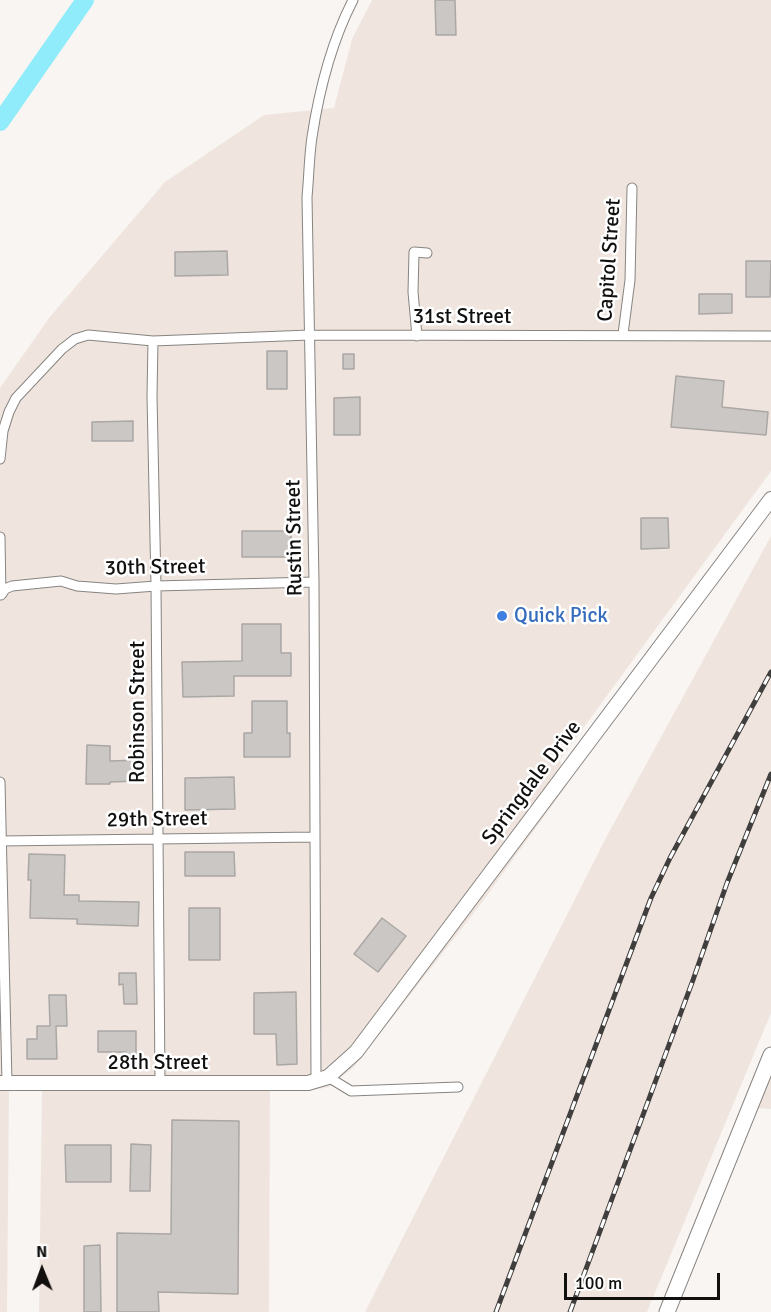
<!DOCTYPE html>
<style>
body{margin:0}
#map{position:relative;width:771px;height:1312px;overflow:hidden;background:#f9f5f2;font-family:Signika,sans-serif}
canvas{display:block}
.north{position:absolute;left:12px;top:1240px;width:60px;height:60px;-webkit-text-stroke:4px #fff;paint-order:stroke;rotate:359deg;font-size:16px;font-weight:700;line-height:24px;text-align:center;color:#11100f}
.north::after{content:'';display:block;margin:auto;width:21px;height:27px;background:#11100f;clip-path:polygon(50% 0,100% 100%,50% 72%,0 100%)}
.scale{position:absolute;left:564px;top:1273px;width:156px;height:27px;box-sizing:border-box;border:3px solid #11100f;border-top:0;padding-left:8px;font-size:18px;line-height:21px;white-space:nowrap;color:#11100f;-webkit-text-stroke:4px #fff;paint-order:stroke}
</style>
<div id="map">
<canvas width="771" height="1312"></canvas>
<div class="north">N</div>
<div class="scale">100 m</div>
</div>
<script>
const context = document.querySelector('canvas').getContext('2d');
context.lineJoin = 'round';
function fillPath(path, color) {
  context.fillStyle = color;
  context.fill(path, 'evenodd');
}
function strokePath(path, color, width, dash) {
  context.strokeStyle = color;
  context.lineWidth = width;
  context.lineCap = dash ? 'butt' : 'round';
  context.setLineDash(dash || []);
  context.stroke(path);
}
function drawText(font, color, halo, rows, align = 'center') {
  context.font = font + ' Signika,sans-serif';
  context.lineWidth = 5;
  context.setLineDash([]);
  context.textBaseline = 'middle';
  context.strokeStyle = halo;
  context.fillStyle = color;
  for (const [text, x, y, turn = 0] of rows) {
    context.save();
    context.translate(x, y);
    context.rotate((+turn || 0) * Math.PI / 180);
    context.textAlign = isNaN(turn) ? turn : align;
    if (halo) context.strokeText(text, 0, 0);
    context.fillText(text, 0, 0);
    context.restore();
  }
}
fillPath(new Path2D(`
 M372 0H771V471L560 760 567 785 480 905 354 1067 329 1087 307 1091H270L269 1312H39L42 1091H9L7 1312H0V388L49 318 165 182 264 115 334 108 352 39Z
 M771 536V1013L647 1312H365L608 834Z
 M771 1074V1109L757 1108Z`), '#efe5de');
strokePath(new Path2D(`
 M0 122 85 0`), '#90ecfa', 18);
const building = new Path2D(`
 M435 0H455L456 35H436Z
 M227 251 228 275 175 276V252Z
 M746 261H771L770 297H746Z
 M699 294H732V313L699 314Z
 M267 351H287V389H267Z
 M343 354H354V369H343Z
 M676 376 724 381 722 407 768 412 766 435 671 427Z
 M360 397V435H334V398Z
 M133 421V441H92V422Z
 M641 518H668L669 548 641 549Z
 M242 531H291V557H242Z
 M242 624H281V653H291V676H234V696L183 697 182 662 242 661Z
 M252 701H287V733H290V757H244V733H252Z
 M87 745 110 746V761L139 760 140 781 110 782V784H86Z
 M234 777 235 809 185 810V778Z
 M185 852H234L235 876H185Z
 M29 854 65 855 64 895H79V901L139 902 138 926 77 924V919L30 918 31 880H28Z
 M189 908H220V960H189Z
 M382 918 406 936 378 972 354 954Z
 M119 973H136L137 1004H124L123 984 119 985Z
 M296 992 297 1064 277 1065 276 1034H254V993Z
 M49 995H66L67 1026H56L57 1059H27V1039H37V1026H50Z
 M98 1031H136V1059H126V1052H98Z
 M172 1120 239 1121 238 1294 158 1292 159 1312H117V1233L171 1234Z
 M131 1144 151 1145 150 1191H130Z
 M65 1145H111V1182H66Z
 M100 1245 101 1312H84V1246Z`);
fillPath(building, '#cbc7c4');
strokePath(building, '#aba7a5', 1.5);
const street = new Path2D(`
 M623 334 630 280 632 188
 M417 336 413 292 414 252 427 253
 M153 341 152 396 156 586 160 1084
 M0 459 3 431 9 412 16 398 62 349 75 339 88 335 153 341 310 335 771 336
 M0 537 1 595
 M2 594 5 589 12 586 61 581 77 586 116 589 156 586 314 582
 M0 782 7 1083
 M0 841 315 837
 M328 1077 351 1091 458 1087
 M316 1081 314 582 307 197C309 177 309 157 312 137 319 91 332 41 353 0`);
const secondary = new Path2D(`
 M0 1083H308L328 1077 356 1052 771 499`);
const primary = new Path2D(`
 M667 1312 771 1055`);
strokePath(street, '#878481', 11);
strokePath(secondary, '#878481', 16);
strokePath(primary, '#878481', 17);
strokePath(street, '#fff', 9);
strokePath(secondary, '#fff', 14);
strokePath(primary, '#fff', 15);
const rail = new Path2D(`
 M496 1312 651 898 670 858 771 672
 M570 1312 693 980 727 883 771 774`);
strokePath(rail, '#413f3e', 5);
strokePath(rail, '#fff', 3, [9]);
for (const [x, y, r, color] of [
 [502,616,6,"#3f7fe0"]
]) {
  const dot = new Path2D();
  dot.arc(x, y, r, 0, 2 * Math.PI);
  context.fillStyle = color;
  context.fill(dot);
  strokePath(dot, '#fff', 2);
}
drawText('21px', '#11100f', '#fff', [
 ["Capitol Street",610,260,-86],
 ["31st Street",462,317],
 ["Rustin Street",295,538,-91],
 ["30th Street",155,568,-1],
 ["Robinson Street",138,712,-90],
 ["Springdale Drive",532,783,-53],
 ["29th Street",157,820,-1],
 ["28th Street",158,1063]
]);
drawText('21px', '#366cbe', '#fff', [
 ["Quick Pick",514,616]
], 'left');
</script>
